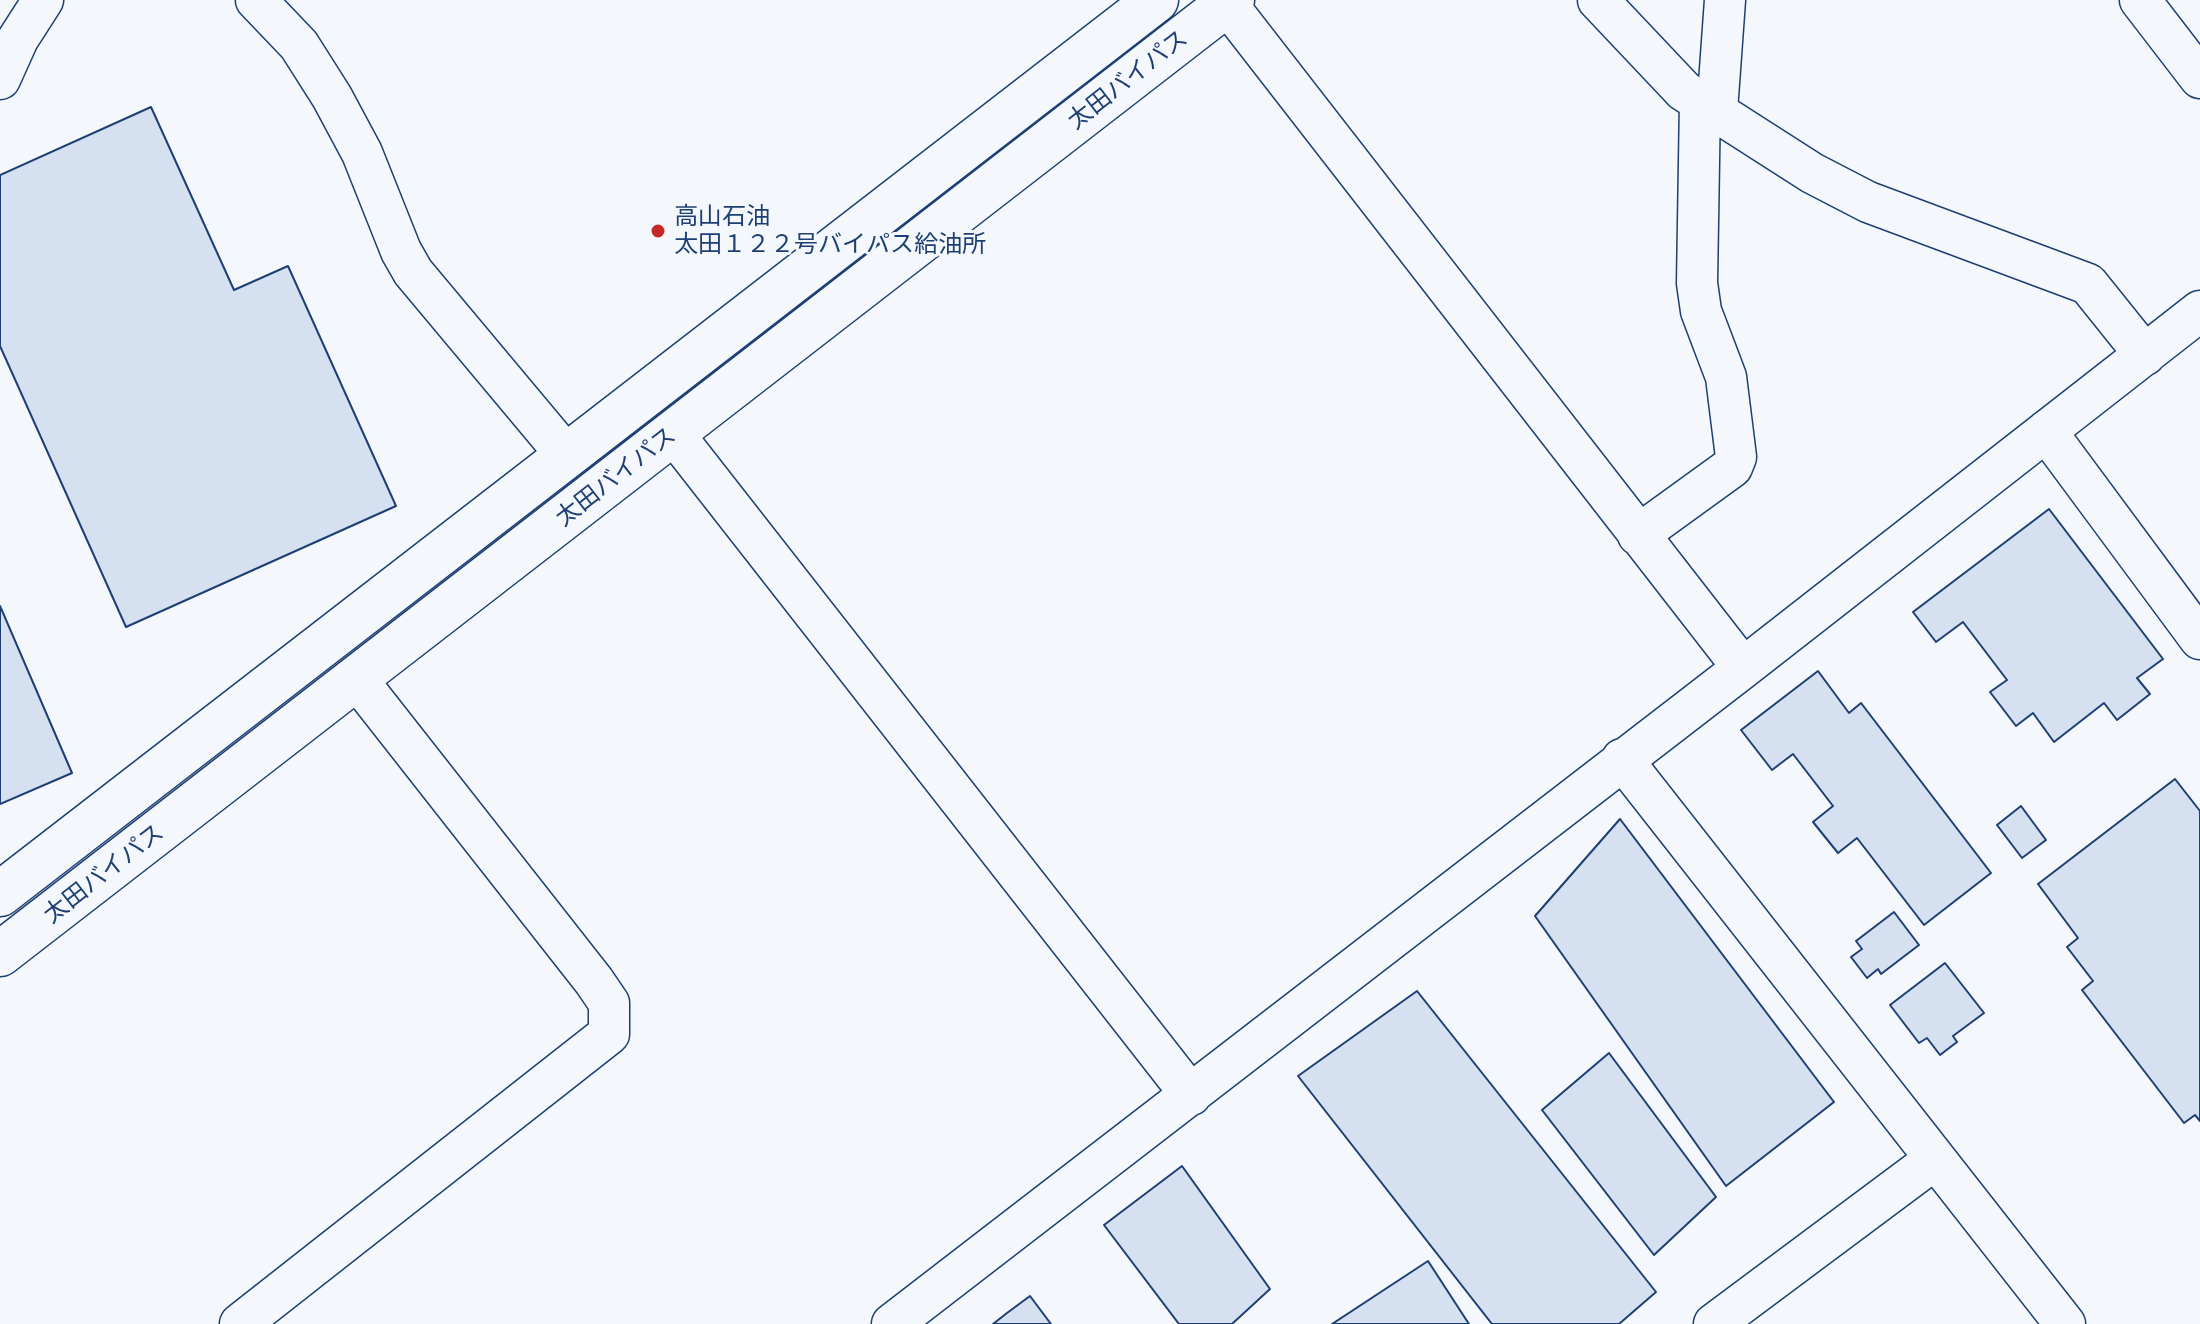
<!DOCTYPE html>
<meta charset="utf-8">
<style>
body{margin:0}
canvas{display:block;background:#f4f7fb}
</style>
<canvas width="2200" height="1324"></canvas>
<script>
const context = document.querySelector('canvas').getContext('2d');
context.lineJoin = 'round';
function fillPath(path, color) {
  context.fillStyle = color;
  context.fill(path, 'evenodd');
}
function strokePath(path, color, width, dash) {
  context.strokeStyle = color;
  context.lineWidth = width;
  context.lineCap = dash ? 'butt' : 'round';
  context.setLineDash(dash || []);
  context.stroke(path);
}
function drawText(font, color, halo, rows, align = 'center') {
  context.font = font + ' Cabin,"Noto Sans JP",sans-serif';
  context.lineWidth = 6;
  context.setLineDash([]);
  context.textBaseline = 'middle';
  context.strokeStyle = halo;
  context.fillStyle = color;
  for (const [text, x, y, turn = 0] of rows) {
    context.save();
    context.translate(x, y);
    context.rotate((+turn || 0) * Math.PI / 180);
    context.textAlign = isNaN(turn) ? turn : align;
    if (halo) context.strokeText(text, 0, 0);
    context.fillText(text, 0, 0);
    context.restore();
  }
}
const building = new Path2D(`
 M151 107 234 290 288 266 396 506 126 627 0 346V175Z
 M2049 509 2163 659 2137 678 2150 694 2117 720 2104 703 2054 742 2033 713 2016 726 1990 692 2007 680 1963 622 1936 642 1913 612Z
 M0 606 72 773 0 804Z
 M1818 671 1849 713 1861 703 1991 873 1924 925 1857 838 1838 853 1813 822 1833 806 1793 754 1772 770 1741 730Z
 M2175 779 2200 811V1121L2195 1115 2184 1123 2082 990 2093 981 2067 947 2078 938 2038 884Z
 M2021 806 2046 840 2022 858 1997 825Z
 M1620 819 1834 1102 1726 1186 1535 916Z
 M1894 912 1919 945 1881 974 1878 969 1867 978 1851 957 1862 949 1856 941Z
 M1945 963 1984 1013 1953 1036 1957 1042 1940 1055 1927 1038 1919 1043 1890 1005Z
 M1417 991 1656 1292 1619 1324H1492L1298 1076Z
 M1609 1053 1716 1197 1654 1255 1542 1110Z
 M1182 1166 1270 1289 1232 1324H1179L1104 1225Z
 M1428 1261 1469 1324H1332Z
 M1030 1296 1051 1324H993L1007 1313Z`);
fillPath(building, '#d5e0f0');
strokePath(building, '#1d3f73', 2);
const minor = new Path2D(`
 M256 0 299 45 332 97 362 153 401 251 413 272 567 456
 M1598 0 1684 91 1812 173 1868 202 2088 284 2145 355
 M2140 0 2200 78
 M1227 4 1743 668
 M0 79 18 39 43 0
 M1717 111 1725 0
 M2046 431 2200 639
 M673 433 1191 1095
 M1638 535 1732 467 1736 457 1726 377 1701 311 1697 283 1700 101
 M1622 759 2065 1324
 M240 1324 609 1034V1003L594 981 356 678
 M892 1324 1743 668 2200 311
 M1714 1324 1934 1160`);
const highway = new Path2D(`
 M0 894 1156 0
 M0 954 1232 0`);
strokePath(minor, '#1d3f73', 43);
strokePath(highway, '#1d3f73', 47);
strokePath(minor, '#f4f7fb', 40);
strokePath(highway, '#f4f7fb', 44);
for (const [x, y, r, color] of [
 [658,231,8,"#c62828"]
]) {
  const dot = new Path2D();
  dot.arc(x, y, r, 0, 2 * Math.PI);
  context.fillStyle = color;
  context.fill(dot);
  strokePath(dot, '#f4f7fb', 3);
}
drawText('24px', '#1d3f73', '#f4f7fb', [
 ["太田バイパス",1128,80,-38],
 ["太田バイパス",616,477,-38],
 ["太田バイパス",104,874,-38]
]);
drawText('24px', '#1d3f73', '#f4f7fb', [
 ["高山石油",674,217],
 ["太田１２２号バイパス給油所",674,245]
], 'left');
</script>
